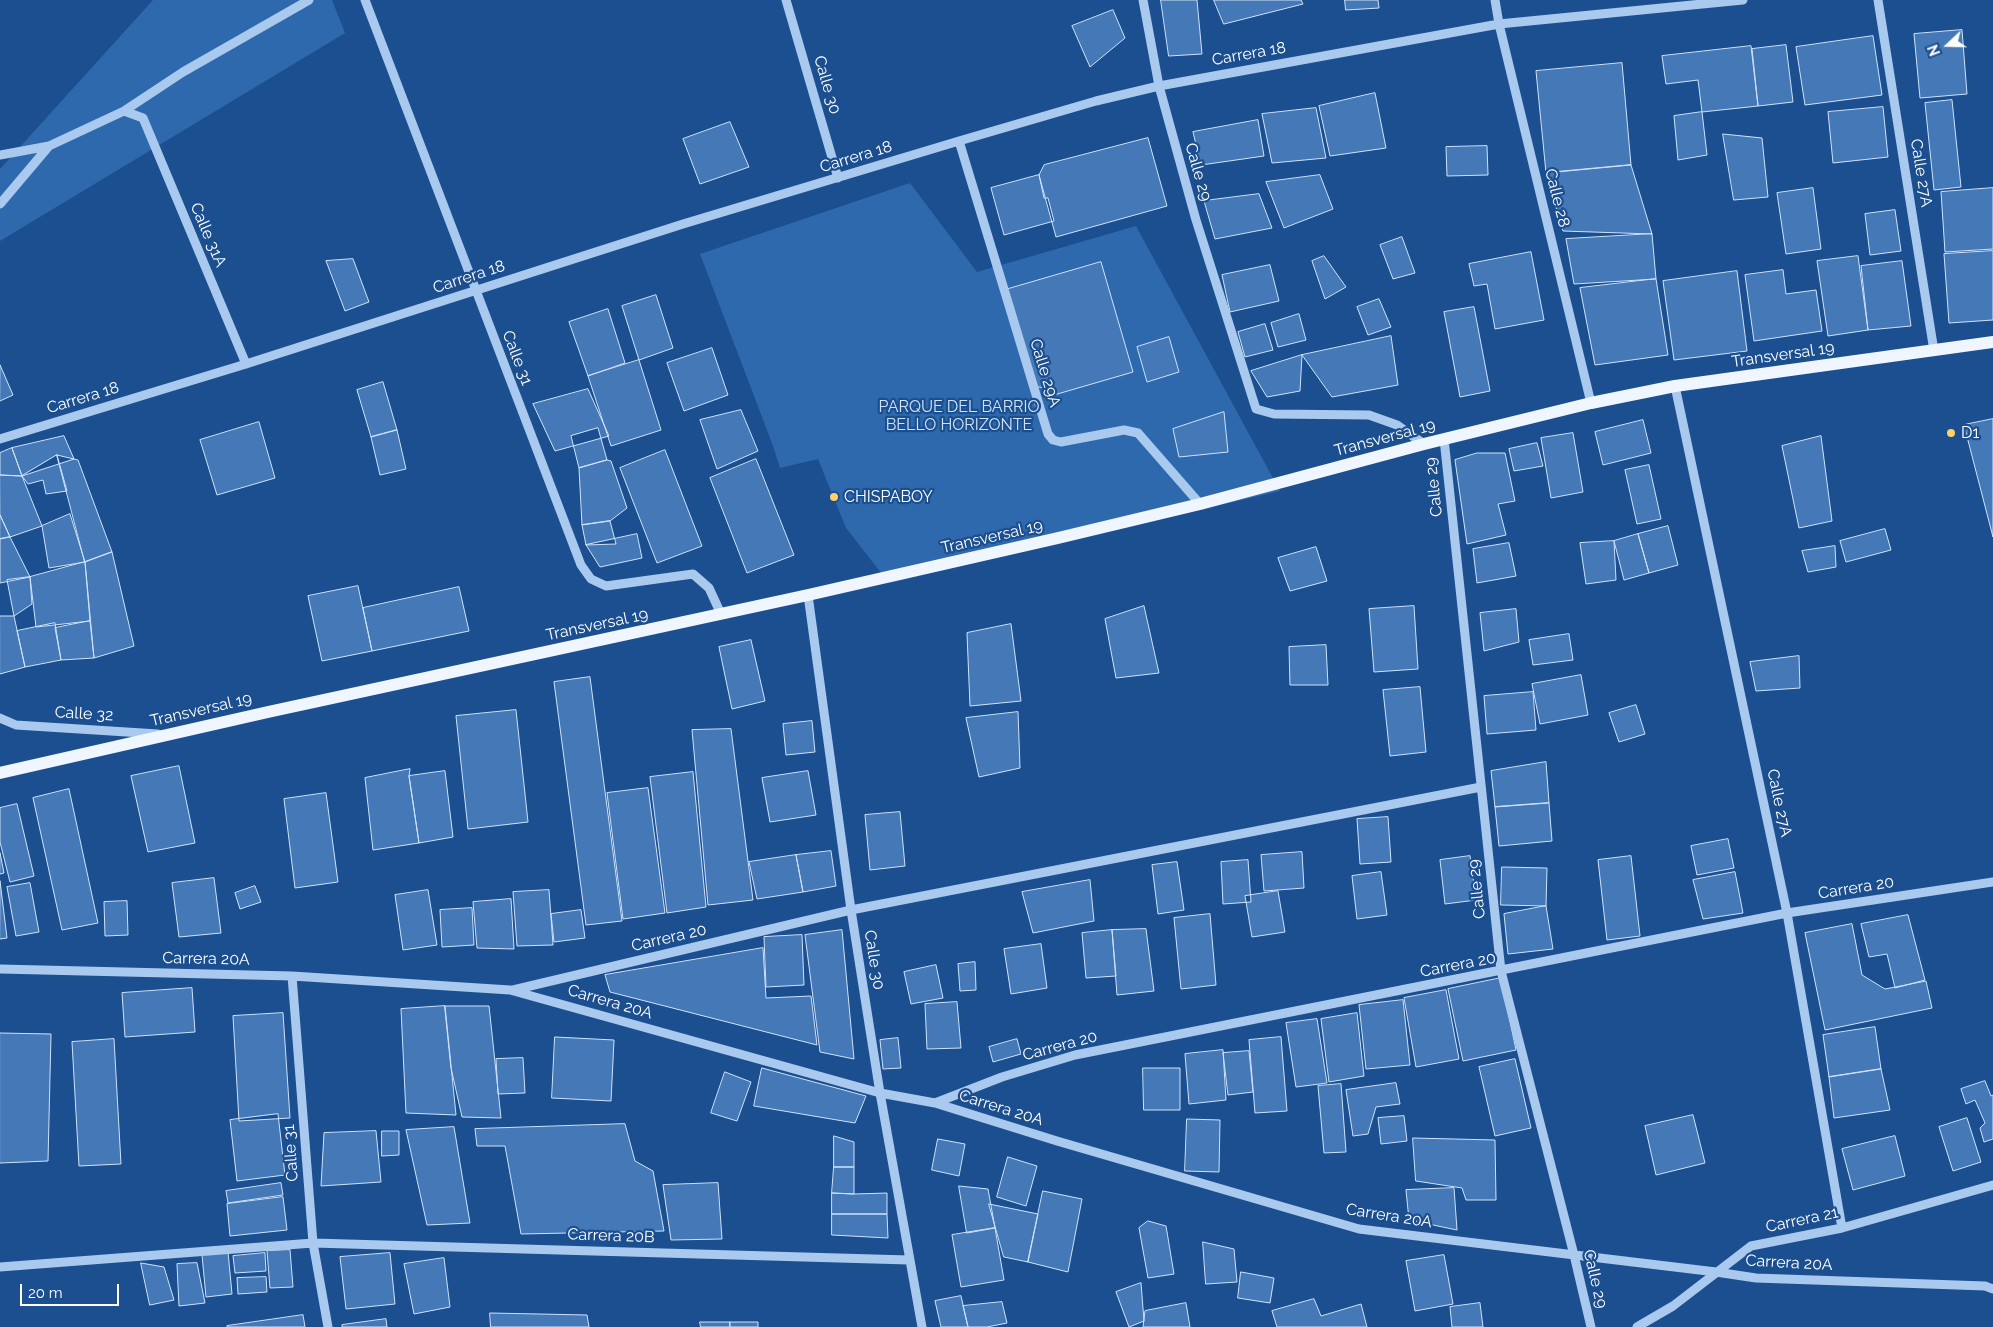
<!DOCTYPE html>
<style>
body{margin:0}
#map{position:relative;width:1993px;height:1327px;overflow:hidden;background:#1b4f8f;font-family:Raleway,sans-serif}
canvas{display:block}
.north{position:absolute;left:1923px;top:20px;width:50px;height:50px;-webkit-text-stroke:4px #1b4f8f;paint-order:stroke;rotate:249deg;font-size:14px;font-weight:700;line-height:20px;text-align:center;color:#fff}
.north::after{content:'';display:block;margin:auto;width:18px;height:22px;background:#fff;clip-path:polygon(50% 0,100% 100%,50% 72%,0 100%)}
.scale{position:absolute;left:20px;top:1284px;width:99px;height:22px;box-sizing:border-box;border:2px solid #fff;border-top:0;padding-left:6px;font-size:15px;line-height:18px;white-space:nowrap;color:#fff;-webkit-text-stroke:4px #1b4f8f;paint-order:stroke}
</style>
<div id="map">
<canvas width="1993" height="1327"></canvas>
<div class="north">N</div>
<div class="scale">20 m</div>
</div>
<script>
const context = document.querySelector('canvas').getContext('2d');
context.lineJoin = 'round';
function fillPath(path, color) {
  context.fillStyle = color;
  context.fill(path, 'evenodd');
}
function strokePath(path, color, width, dash) {
  context.strokeStyle = color;
  context.lineWidth = width;
  context.lineCap = dash ? 'butt' : 'round';
  context.setLineDash(dash || []);
  context.stroke(path);
}
function drawText(font, color, halo, rows, align = 'center') {
  context.font = font + ' Raleway,sans-serif';
  context.lineWidth = 4.5;
  context.setLineDash([]);
  context.textBaseline = 'middle';
  context.strokeStyle = halo;
  context.fillStyle = color;
  for (const [text, x, y, turn = 0] of rows) {
    context.save();
    context.translate(x, y);
    context.rotate((+turn || 0) * Math.PI / 180);
    context.textAlign = isNaN(turn) ? turn : align;
    if (halo) context.strokeText(text, 0, 0);
    context.fillText(text, 0, 0);
    context.restore();
  }
}
fillPath(new Path2D(`
 M153 0H332L345 33 0 241V169Z
 M910 183 977 272 1136 226 1280 491 889 583 846 528 818 459 780 468 773 446 700 254Z`), '#2e69ad');
const building = new Path2D(`
 M1161 0H1197L1202 54 1169 56Z
 M1214 0H1301L1303 4 1224 24Z
 M1345 0H1378L1379 8 1346 10Z
 M1113 10 1125 38 1090 67 1072 26Z
 M1962 30 1967 94 1920 98 1914 34Z
 M1873 36 1882 95 1805 105 1796 47Z
 M1786 45 1793 102 1758 106 1752 49Z
 M1751 46 1758 106 1702 112 1698 80 1666 84 1662 56Z
 M1622 63 1631 165 1546 173 1536 71Z
 M1375 93 1386 148 1330 156 1319 106Z
 M1952 100 1961 187 1934 190 1925 103Z
 M1883 107 1888 157 1833 163 1828 112Z
 M1316 108 1326 158 1272 163 1262 114Z
 M1702 112 1707 155 1678 160 1674 116Z
 M1258 120 1264 156 1201 165 1193 132Z
 M730 122 749 167 700 184 683 139Z
 M1723 134 1762 138 1768 197 1734 200Z
 M1148 138 1167 206 1056 237 1039 175 1044 165Z
 M1487 146 1488 175 1447 176 1446 147Z
 M1631 165 1652 234 1563 231 1546 173Z
 M1039 175 1044 198H1048L1054 221 1004 235 991 188Z
 M1320 175 1333 209 1284 228 1266 182Z
 M1813 188 1821 249 1786 254 1777 193Z
 M1993 188V249L1945 252 1941 192Z
 M1259 194 1272 228 1215 239 1204 201Z
 M1895 210 1901 251 1870 255 1865 214Z
 M1652 234 1656 279 1574 284 1566 239Z
 M1402 237 1415 273 1393 279 1380 245Z
 M1993 251V320L1949 323 1944 254Z
 M1531 252 1544 320 1495 329 1487 284 1474 286 1469 264Z
 M1324 256 1346 287 1325 299 1312 261Z
 M1858 256 1868 330 1828 336 1817 261Z
 M353 259 369 302 345 311 326 261Z
 M1902 261 1911 326 1868 330 1861 266Z
 M1101 262 1133 372 1047 397 1045 388 1033 386 1005 290Z
 M1270 265 1279 301 1230 312 1222 275Z
 M1783 270 1786 294 1816 290 1822 331 1754 341 1745 275Z
 M1737 271 1747 351 1674 360 1663 281Z
 M1656 279 1668 355 1595 365 1580 288Z
 M656 295 673 348 639 360 622 306Z
 M1379 299 1391 327 1368 335 1357 307Z
 M1474 307 1490 391 1460 397 1444 312Z
 M608 309 625 363 588 376 569 322Z
 M1299 314 1306 340 1278 347 1271 323Z
 M1265 324 1273 350 1245 357 1238 332Z
 M1391 336 1398 385 1332 397 1302 355Z
 M1169 337 1179 372 1147 382 1137 347Z
 M712 348 728 395 684 411 667 363Z
 M1302 355 1300 391 1267 397 1251 371Z
 M639 360 661 430 611 446 588 376Z
 M0 365 13 395 0 401Z
 M383 382 397 430 371 437 357 390Z
 M588 389 609 436 555 451 533 404Z
 M741 410 758 451 717 469 700 420Z
 M1224 412 1228 452 1179 457 1173 429Z
 M1993 419V537L1964 425Z
 M1643 420 1651 453 1603 465 1595 432Z
 M259 422 275 478 217 495 200 440Z
 M598 428 607 460 579 468 571 436Z
 M397 430 406 469 380 475 371 437Z
 M1573 433 1583 492 1551 498 1541 438Z
 M64 436 74 459 22 476 12 448Z
 M1821 436 1832 521 1799 528 1782 446Z
 M1537 443 1543 466 1514 471 1509 449Z
 M12 448 22 476 0 475V453Z
 M665 450 702 546 657 563 620 468Z
 M1477 453H1505L1515 501 1498 504 1506 535 1467 544 1455 460Z
 M57 455 67 491 46 494 43 480 28 484 22 476Z
 M57 455 78 460 112 552 85 562Z
 M756 459 794 555 747 573 710 478Z
 M607 460 611 461 627 508 610 521 582 525 579 468Z
 M1649 465 1661 519 1637 524 1625 470Z
 M0 475 22 476 42 526 10 537 0 515Z
 M70 514 85 562 49 568 42 526Z
 M0 515 10 537 0 539Z
 M610 521 616 544 586 545 582 525Z
 M1668 526 1678 565 1649 573 1638 534Z
 M1885 529 1891 550 1846 562 1840 541Z
 M637 534 642 558 600 567 586 545Z
 M1638 534 1649 573 1624 580 1614 541Z
 M10 537 30 577 0 583V539Z
 M1614 541 1616 580 1586 584 1580 543Z
 M1509 543 1516 576 1477 583 1473 549Z
 M1835 546 1836 567 1808 572 1802 551Z
 M1316 547 1327 581 1290 591 1278 558Z
 M112 552 134 646 94 658 85 562Z
 M85 562 90 621 36 627 30 577Z
 M30 577 32 604 14 616 7 580Z
 M358 586 372 651 322 661 308 596Z
 M459 587 469 631 372 651 363 608Z
 M1144 606 1159 673 1116 678 1105 619Z
 M1414 606 1418 669 1374 672 1369 609Z
 M1516 609 1519 642 1484 651 1480 613Z
 M0 616H14L25 667 0 674Z
 M90 621 94 658 61 660 55 628Z
 M55 623 61 660 25 667 17 631Z
 M1011 624 1021 701 970 706 967 633Z
 M1569 634 1573 660 1533 665 1529 640Z
 M751 640 765 701 732 709 719 647Z
 M1326 645 1328 685H1290L1289 647Z
 M1799 656 1800 688 1756 691 1750 662Z
 M1581 675 1588 715 1540 724 1532 684Z
 M590 677 622 921 586 925 554 682Z
 M1420 687 1426 752 1390 756 1383 690Z
 M1533 692 1536 730 1487 734 1484 696Z
 M1636 705 1645 734 1619 742 1609 713Z
 M516 710 528 822 468 829 456 716Z
 M1018 712 1020 768 979 777 966 718Z
 M812 721 815 752 786 755 783 724Z
 M731 729 753 900 708 905 692 730Z
 M1546 762 1549 803 1495 807 1491 771Z
 M179 766 195 843 148 852 131 776Z
 M410 769 409 776 419 843 373 850 365 778Z
 M445 771 453 837 419 843 409 776Z
 M808 771 816 815 770 822 762 778Z
 M693 772 706 907 667 913 650 777Z
 M648 788 665 913 623 919 607 793Z
 M69 789 98 923 62 930 33 798Z
 M326 793 338 882 295 888 284 799Z
 M1549 803 1552 841 1499 846 1495 807Z
 M17 804 34 876 10 882 0 842V808Z
 M900 812 905 866 870 870 865 815Z
 M1388 817 1391 862 1360 864 1357 819Z
 M1728 839 1734 868 1697 875 1691 846Z
 M831 851 836 886 803 892 796 855Z
 M1302 852 1304 888 1264 891 1261 855Z
 M0 853 4 873 0 874Z
 M796 855 803 892 757 899 749 862Z
 M1470 856 1476 900 1445 904 1440 860Z
 M1631 856 1640 936 1607 940 1598 860Z
 M1248 860 1251 902 1223 904 1221 862Z
 M1177 862 1184 910 1158 914 1152 865Z
 M1502 867 1547 868 1546 906 1501 905Z
 M1381 872 1387 915 1357 919 1352 876Z
 M1735 872 1743 913 1703 919 1693 880Z
 M214 878 221 933 179 937 172 883Z
 M1090 880 1094 921 1033 933 1022 892Z
 M0 881 7 938 0 939Z
 M30 883 39 932 16 936 7 887Z
 M255 886 261 902 240 909 235 893Z
 M428 890 437 945 403 950 395 895Z
 M549 890 553 945 517 946 513 892Z
 M1278 891 1285 932 1252 937 1245 896Z
 M511 899 514 949 477 948 473 902Z
 M127 901 128 935 105 936 104 902Z
 M1546 906 1553 949 1508 954 1504 914Z
 M472 908 474 945 442 947 440 910Z
 M581 910 585 938 554 942 551 914Z
 M1210 914 1216 985 1181 989 1174 918Z
 M1908 915 1925 980 1895 988 1887 954 1869 957 1861 924Z
 M1852 924 1862 975 1885 989 1926 981 1932 1008 1825 1030 1805 933Z
 M1146 929 1154 991 1117 995 1112 930Z
 M842 930 854 1059 820 1052 805 935Z
 M1112 930 1116 976 1086 978 1082 933Z
 M802 935 804 985 766 987 764 937Z
 M1041 944 1047 988 1011 994 1004 949Z
 M763 948 766 998 811 996 817 1045 610 992 605 975Z
 M975 962 976 990 960 991 958 964Z
 M936 965 943 998 911 1004 904 972Z
 M1501 978 1516 1050 1463 1061 1448 989Z
 M192 988 195 1032 125 1037 122 993Z
 M1446 990 1459 1059 1416 1067 1404 998Z
 M1403 1000 1410 1065 1366 1069 1359 1005Z
 M957 1002 961 1048 927 1049 925 1004Z
 M445 1006 456 1115 406 1113 401 1009Z
 M445 1006H489L501 1118 462 1117 451 1068Z
 M283 1013 290 1118 239 1121 233 1016Z
 M1357 1013 1364 1076 1329 1082 1321 1019Z
 M1317 1019 1327 1083 1296 1087 1286 1023Z
 M1875 1027 1881 1069 1829 1077 1823 1035Z
 M0 1033 51 1034 48 1161 0 1163Z
 M555 1037 614 1040 611 1101 552 1098Z
 M1281 1037 1287 1111 1255 1113 1249 1040Z
 M898 1038 901 1068 883 1069 880 1040Z
 M114 1039 121 1164 79 1166 72 1042Z
 M1017 1039 1021 1054 993 1062 989 1047Z
 M1223 1050 1226 1100 1189 1104 1185 1054Z
 M1249 1051 1253 1092 1228 1095 1223 1053Z
 M523 1058 525 1093 498 1094 496 1059Z
 M1515 1059 1531 1128 1495 1136 1479 1067Z
 M762 1068 866 1096 855 1123 754 1106Z
 M1143 1068H1180V1110H1144Z
 M1881 1069 1890 1110 1834 1118 1829 1077Z
 M725 1072 751 1082 737 1121 711 1113Z
 M1985 1081 1991 1096 1993 1095V1139L1984 1142 1980 1128 1985 1123 1975 1100 1966 1104 1961 1089Z
 M1396 1083 1400 1104 1376 1107 1368 1134 1353 1136 1346 1090Z
 M1341 1084 1346 1152 1324 1153 1318 1086Z
 M278 1114 285 1175 237 1181 230 1120Z
 M1693 1115 1705 1163 1656 1175 1645 1126Z
 M1404 1116 1407 1141 1381 1144 1378 1118Z
 M1967 1118 1981 1162 1953 1171 1939 1127Z
 M1187 1119 1220 1120 1219 1172 1185 1171Z
 M625 1124 635 1161 653 1171 664 1231 521 1234 505 1146H477L475 1129Z
 M454 1127 470 1223 427 1225 406 1130Z
 M376 1131 381 1182 321 1186 324 1133Z
 M382 1131H399V1155L382 1156Z
 M834 1136 854 1142V1167H834Z
 M1895 1136 1905 1176 1853 1190 1842 1149Z
 M1413 1138 1495 1140 1496 1200H1466L1462 1188 1416 1181Z
 M938 1139 965 1144 959 1176 932 1170Z
 M1008 1157 1037 1166 1026 1206 997 1197Z
 M834 1167H854V1194L832 1193Z
 M281 1183 283 1195 228 1203 226 1191Z
 M718 1183 722 1239 671 1240 663 1185Z
 M959 1186 988 1189 995 1228 967 1233Z
 M1454 1188 1457 1230 1409 1220 1406 1190Z
 M1043 1191 1082 1199 1068 1272 1028 1262Z
 M832 1193 854 1194 887 1193V1214H832Z
 M283 1197 287 1230 230 1236 227 1204Z
 M989 1204 1038 1214 1028 1262 1004 1257Z
 M832 1214H887L888 1238 832 1235Z
 M1148 1221 1166 1226 1174 1274 1148 1278 1139 1228Z
 M995 1228 1004 1280 961 1287 952 1235Z
 M1203 1242 1234 1249 1237 1282 1206 1284Z
 M290 1250 293 1287 270 1288 267 1251Z
 M228 1252 232 1294 206 1297 202 1255Z
 M265 1253 266 1271 235 1273 233 1256Z
 M390 1253 395 1304 346 1309 340 1257Z
 M1444 1255 1453 1304 1415 1311 1406 1261Z
 M444 1258 450 1307 414 1314 404 1264Z
 M141 1263 164 1267 174 1300 150 1305Z
 M197 1263 205 1303 179 1306 177 1264Z
 M1241 1272 1274 1278 1270 1303 1238 1298Z
 M266 1277 267 1292 238 1294 237 1278Z
 M1141 1283 1144 1321 1129 1327 1116 1292Z
 M961 1296 968 1327H941L935 1301Z
 M1314 1299 1321 1316 1361 1304 1367 1327H1277L1272 1311Z
 M1002 1302 1007 1323 987 1327H968L963 1306Z
 M1186 1303 1190 1327H1143L1145 1311Z
 M1480 1303 1483 1327H1452L1450 1307Z
 M490 1313 587 1315 589 1327H491Z
 M303 1315 305 1327H227V1326Z
 M386 1319 387 1327H342V1325Z
 M700 1322H730V1327H701Z
 M730 1322H758V1327H730Z`);
fillPath(building, '#4478b7');
strokePath(building, '#cfe3fa', 1);
strokePath(new Path2D(`
 M365 0 581 565 591 579 606 586 693 574 709 588 721 614
 M786 0 838 178
 M1143 0 1159 86 1196 220 1256 409 1274 414 1369 415 1397 425 1424 444
 M1495 0 1499 24 1591 403
 M1878 0 1934 351
 M124 111 183 72 309 0
 M959 141 1048 434 1053 440 1061 442 1124 430 1138 433 1200 504
 M49 146 124 111 143 118 246 364
 M0 155 49 146 0 204
 M1675 386 1787 913 1842 1228
 M0 439 246 364 683 224 959 141 1096 101 1159 86 1499 24 1743 0
 M1444 439 1501 971 1574 1255 1591 1327
 M808 595 851 910 880 1093 922 1327
 M0 718 16 725 158 734
 M0 969 292 976 510 990 880 1093 935 1103 1057 1141 1359 1229 1716 1272 1756 1278 1985 1286 1993 1289
 M292 976 313 1243 328 1327
 M513 990 851 910 1481 787
 M935 1103 1002 1077 1075 1055 1787 913 1993 882
 M0 1267 313 1243 909 1260
 M1637 1327 1673 1306 1751 1246 1842 1228 1993 1185`), '#a9c9ee', 9);
strokePath(new Path2D(`
 M0 773 268 712 808 595 1058 538 1200 504 1424 444 1591 403 1675 386 1993 342`), '#f0f6ff', 12);
for (const [x, y, r, color] of [
 [1951,433,5,"#ffd166"],
 [834,497,5,"#ffd166"]
]) {
  const dot = new Path2D();
  dot.arc(x, y, r, 0, 2 * Math.PI);
  context.fillStyle = color;
  context.fill(dot);
  strokePath(dot, '#1b4f8f', 2);
}
drawText('16px', '#fff', '#1b4f8f', [
 ["Carrera 18",1249,54,-10],
 ["Calle 30",827,85,74],
 ["Carrera 18",856,157,-17],
 ["Calle 29",1198,172,74],
 ["Calle 27A",1921,173,81],
 ["Calle 28",1557,198,76],
 ["Calle 31A",208,235,67],
 ["Carrera 18",469,277,-18],
 ["Transversal 19",1783,355,-8],
 ["Calle 31",517,358,69],
 ["Calle 29A",1045,373,73],
 ["Carrera 18",83,398,-17],
 ["Transversal 19",1385,438,-15],
 ["Calle 29",1434,487,-96],
 ["Transversal 19",992,537,-13],
 ["Transversal 19",597,625,-12],
 ["Transversal 19",201,710,-13],
 ["Calle 32",84,714,3],
 ["Calle 27A",1779,803,78],
 ["Carrera 20",1856,888,-9],
 ["Calle 29",1477,889,-96],
 ["Carrera 20",669,938,-13],
 ["Carrera 20A",206,959,1],
 ["Calle 30",874,960,81],
 ["Carrera 20",1458,965,-11],
 ["Carrera 20A",610,1002,16],
 ["Carrera 20",1060,1046,-15],
 ["Carrera 20A",1001,1108,17],
 ["Calle 31",291,1153,-94],
 ["Carrera 20A",1389,1216,9],
 ["Carrera 21",1802,1220,-12],
 ["Carrera 20B",611,1236,2],
 ["Carrera 20A",1789,1263,3],
 ["Calle 29",1595,1279,77]
]);
drawText('16px', '#cfe3fa', '#1b4f8f', [
 ["PARQUE DEL BARRIO",959,407],
 ["BELLO HORIZONTE",959,425]
]);
drawText('16px', '#fff', '#1b4f8f', [
 ["D1",1961,433],
 ["CHISPABOY",844,497]
], 'left');
</script>
